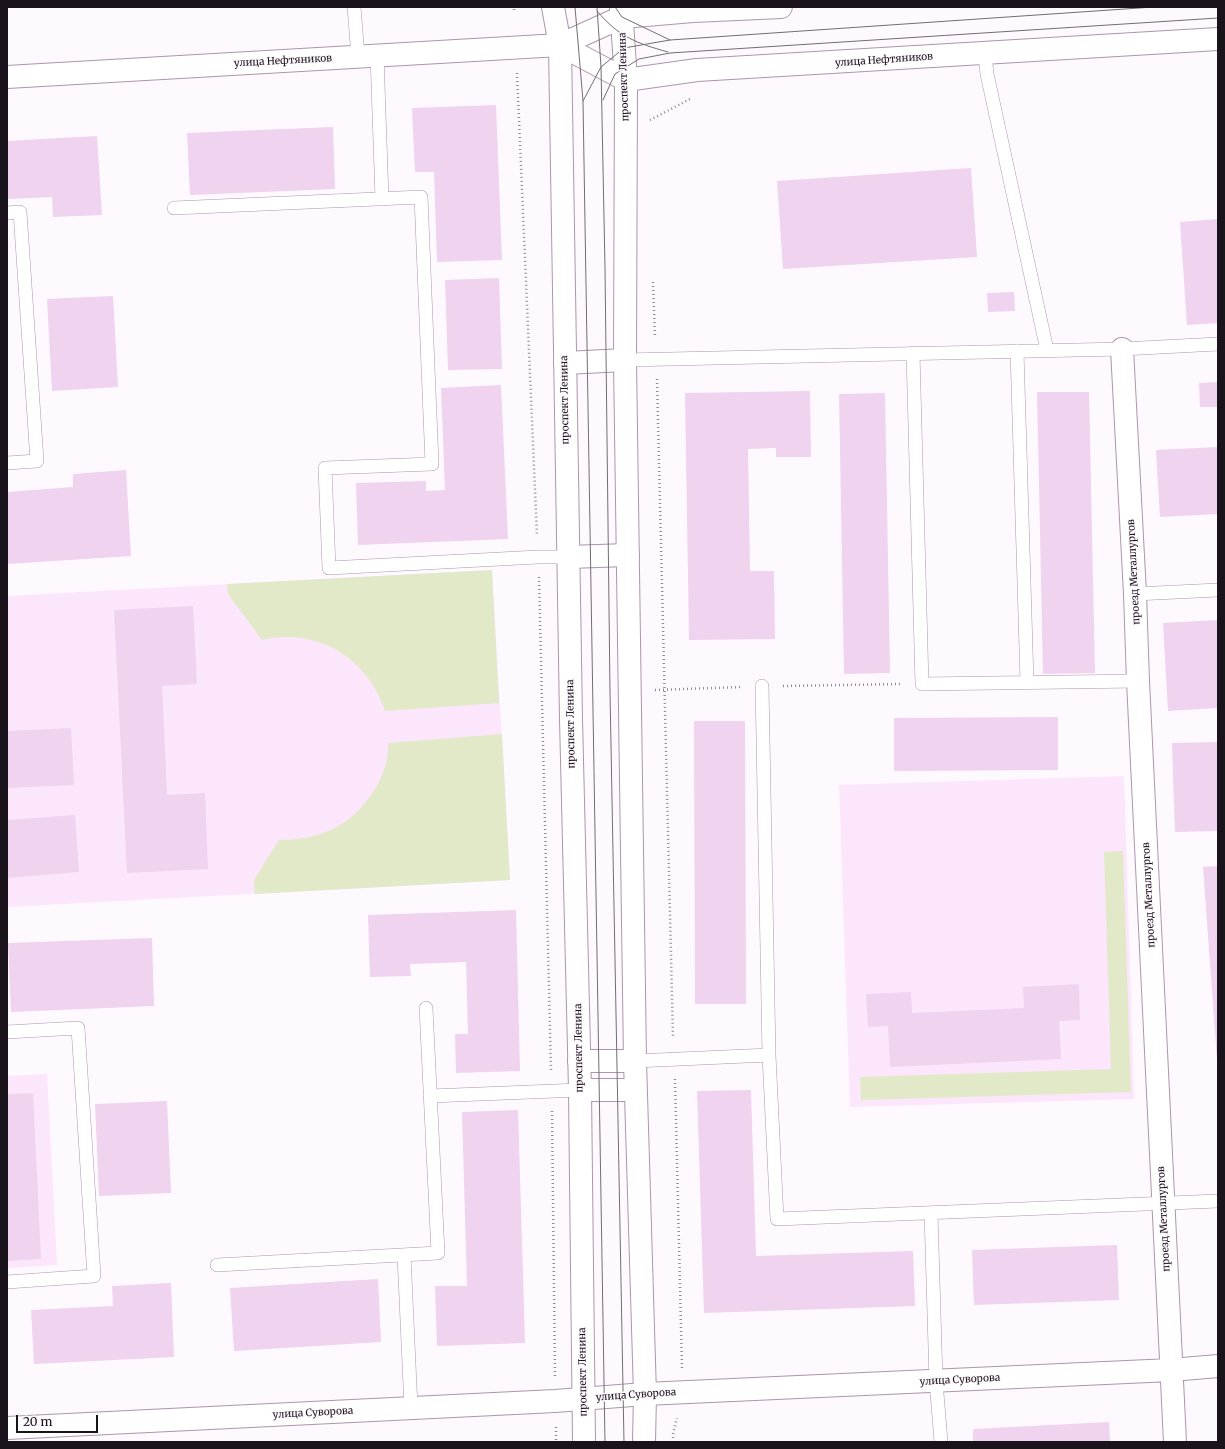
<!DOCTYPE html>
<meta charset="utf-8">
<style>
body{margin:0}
#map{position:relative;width:1225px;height:1449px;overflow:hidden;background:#fef9fe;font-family:Merriweather,serif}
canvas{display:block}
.frame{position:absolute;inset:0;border:8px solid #1a131b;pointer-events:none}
.scale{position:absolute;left:16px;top:1415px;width:82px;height:18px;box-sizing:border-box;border:2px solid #1a131b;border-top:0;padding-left:5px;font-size:12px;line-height:14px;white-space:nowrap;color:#1a131b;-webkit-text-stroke:3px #fef9fe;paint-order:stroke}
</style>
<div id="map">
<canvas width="1225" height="1449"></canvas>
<div class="frame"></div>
<div class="scale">20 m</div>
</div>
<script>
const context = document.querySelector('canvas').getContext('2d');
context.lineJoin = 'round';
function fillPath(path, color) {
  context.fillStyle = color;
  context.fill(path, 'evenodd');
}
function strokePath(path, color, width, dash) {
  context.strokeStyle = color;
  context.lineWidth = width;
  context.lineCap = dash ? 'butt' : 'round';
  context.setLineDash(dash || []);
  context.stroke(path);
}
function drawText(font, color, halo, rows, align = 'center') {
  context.font = font + ' Merriweather,serif';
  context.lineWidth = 3;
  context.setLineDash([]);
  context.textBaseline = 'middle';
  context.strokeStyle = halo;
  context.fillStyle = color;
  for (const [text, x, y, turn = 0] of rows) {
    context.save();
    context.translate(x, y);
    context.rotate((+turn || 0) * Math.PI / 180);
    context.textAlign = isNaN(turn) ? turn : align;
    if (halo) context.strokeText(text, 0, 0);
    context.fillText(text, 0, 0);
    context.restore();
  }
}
fillPath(new Path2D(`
 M492 570 510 880 7 907V596Z
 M1124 776 1134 1099 850 1107 839 785Z
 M47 1074 57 1265 7 1268V1076Z`), '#fce6fc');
fillPath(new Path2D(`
 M492 570 499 703 385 711C368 658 317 627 262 640L228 594 227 584Z
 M502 734 510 880 255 894 254 880 279 840C322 840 354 825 376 787 384 774 389 758 388 743Z
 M1123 851 1131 1092 861 1100 860 1077 1111 1069 1104 852Z`), '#e2e9c8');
fillPath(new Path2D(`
 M496 105 502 260 437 262 434 172H415L412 108Z
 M333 127 335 189 190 195 187 133Z
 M97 136 102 215 53 217 52 197 7 199V141Z
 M971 168 977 257 783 269 777 181Z
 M1218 219V323L1187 325 1180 222Z
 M499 278 502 369 448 370 445 280Z
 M1014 292 1015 311 988 312 987 293Z
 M113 296 118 387 52 391 47 299Z
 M1218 382V407H1200L1199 383Z
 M501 385 508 539 358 545 356 483 426 481V491L445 490 441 388Z
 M810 391 811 457H776V448L748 449 750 571H774L775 639 689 640 685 393Z
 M1037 392H1089L1095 673 1043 674Z
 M885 393 890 673 844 674 839 394Z
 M1218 447V514L1160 517 1156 450Z
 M126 470 131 556 7 564V492L73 487V474Z
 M193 606 197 684 162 686 167 795 205 793 208 869 127 873 114 610Z
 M1218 620V708L1168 711 1163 623Z
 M1058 717V770L894 771V718Z
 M694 721H745L746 1004H695Z
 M71 728 74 785 7 788V731Z
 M1218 742V831L1175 832 1172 743Z
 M75 815 79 872 7 878V820Z
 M1218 866V1060H1217L1203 867Z
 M516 910 520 1071 456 1073 455 1034H468L466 962 410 964 411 976 370 977 368 915Z
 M152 938 154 1006 11 1012 8 943Z
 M1079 984 1080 1020 1059 1021 1061 1059 890 1067 888 1026 868 1027 866 994 911 992 912 1013 1024 1008 1023 987Z
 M751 1090 756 1256 913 1251 915 1306 704 1313 697 1091Z
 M33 1093 41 1259 7 1261V1094Z
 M167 1101 171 1193 99 1196 95 1104Z
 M518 1110 525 1343 437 1346 435 1286H467L462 1112Z
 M1117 1245 1119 1300 974 1305 972 1250Z
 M378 1279 381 1342 234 1351 230 1288Z
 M171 1283 174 1357 34 1364 31 1310 113 1306 112 1286Z
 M1109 1422 1110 1442H973V1429Z`), '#efd3ef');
const lane = new Path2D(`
 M354 7 358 56
 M985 53 987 74 1047 350
 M377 55 382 199
 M174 208 421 197 432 464 325 468 329 568 538 557H568
 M7 213 20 212 37 461 7 463
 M1017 351 1027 682
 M913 353 922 684 1138 681
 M625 360 1122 349 1218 344
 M1135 594 1218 590
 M7 1032 78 1028 94 1276 7 1282
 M769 1055 777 1219 1218 1201
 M635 1061 769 1055 762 686
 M430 1096 580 1090
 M931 1213 936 1381 941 1442
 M404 1255 411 1408
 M217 1265 438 1253 426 1008`);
const street = new Path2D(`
 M1122 349 1135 594 1138 681 1175 1442
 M565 363 625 360
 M568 557 628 555
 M579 1061H635
 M580 1090H635
 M7 1428 555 1401 645 1394 1171 1370 1218 1366`);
const secondary = new Path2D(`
 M560 45 626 80 697 70 1218 39
 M7 77 560 45 622 17 693 11 781 7`);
const primary = new Path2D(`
 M553 7 560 45 571 719 580 1090 584 1442
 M621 7 626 80 625 360 635 1061 645 1394 644 1442`);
strokePath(lane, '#ab96ab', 14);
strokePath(street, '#ab96ab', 24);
strokePath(secondary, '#ab96ab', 24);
strokePath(primary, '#ab96ab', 24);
strokePath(new Path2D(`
 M514 10V7
 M517 73 537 536
 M650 120 692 98
 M653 282 655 338
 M657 379 673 1038
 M539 577 551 1072
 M783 686 902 684
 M655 690 742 687
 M675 1079 682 1368
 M552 1111 555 1376
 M556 1427V1442
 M673 1442V1434L677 1418`), '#918b92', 2.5, [1, 3]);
strokePath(lane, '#fff', 13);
strokePath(street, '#fff', 22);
strokePath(secondary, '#fff', 22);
strokePath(primary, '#fff', 22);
strokePath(new Path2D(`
 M575 7 583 101 605 1442
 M597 7 601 67 605 268 610 692 624 1442
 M615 7 622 17 670 40
 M597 11C619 37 636 43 668 52
 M603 100 615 74 639 59 670 53 1218 18
 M583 101 601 67 624 48 670 40 1154 7`), '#736d73', 1);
drawText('10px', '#1a131b', '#fef9fe', [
 ["улица Нефтяников",884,60,-4],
 ["улица Нефтяников",283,61,-3],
 ["проспект Ленина",624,77,-92],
 ["проспект Ленина",565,400,-91],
 ["проезд Металлургов",1134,572,-93],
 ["проспект Ленина",571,724,-91],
 ["проезд Металлургов",1149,895,-93],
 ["проспект Ленина",579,1048,-91],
 ["проезд Металлургов",1164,1219,-93],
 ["проспект Ленина",583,1372,-91],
 ["улица Суворова",960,1380,-3],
 ["улица Суворова",636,1395,-4],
 ["улица Суворова",313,1413,-3]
]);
</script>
